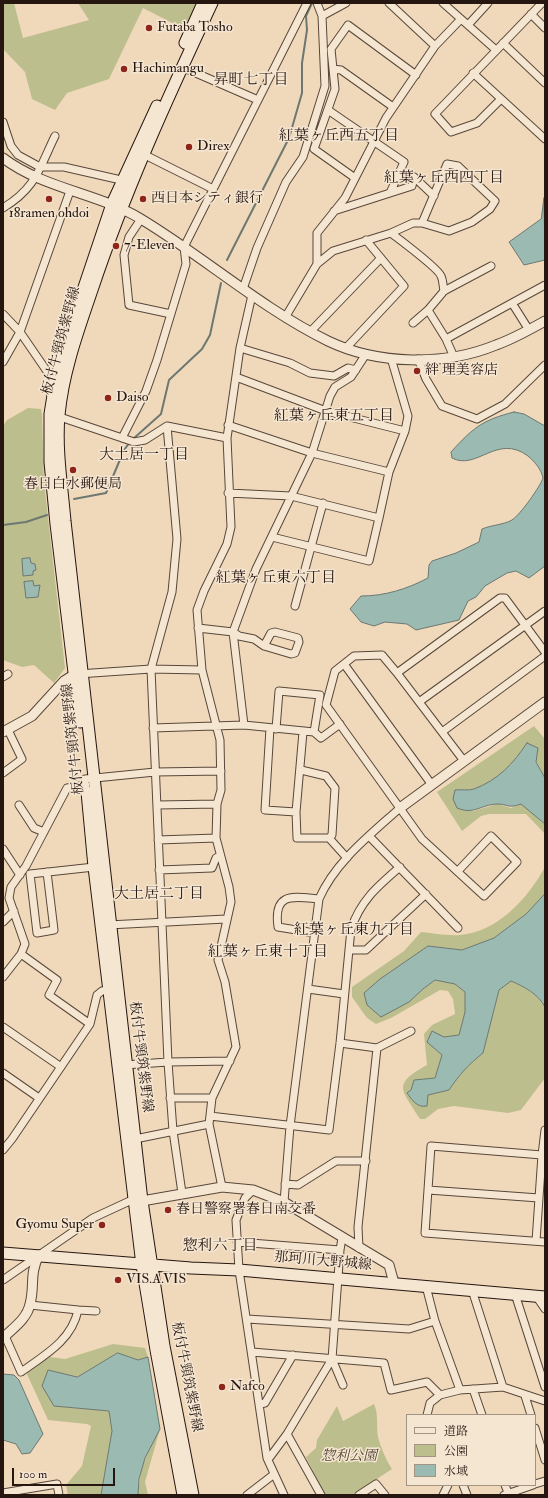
<!DOCTYPE html>
<meta charset="utf-8">
<style>
body{margin:0}
#map{position:relative;width:548px;height:1498px;overflow:hidden;background:#f0d9ba;font-family:"IM FELL Double Pica","Noto Serif JP",serif}
canvas{display:block}
.frame{position:absolute;inset:0;border:4px solid #261610;pointer-events:none}
.legend{position:absolute;left:406px;top:1414px;width:130px;height:72px;box-sizing:border-box;background:#f5e6d2;border:1px solid #a29384;margin:0;padding:5px 7px;list-style:none;font-size:12px;color:#261610}
.legend li{display:flex;align-items:center;gap:8px;height:20px}
.legend b{width:20px;border:1px solid #a29384}
.scale{position:absolute;left:12px;top:1468px;width:103px;height:18px;box-sizing:border-box;border:2px solid #261610;border-top:0;padding-left:5px;font-size:12px;line-height:14px;white-space:nowrap;color:#261610;-webkit-text-stroke:3px #f5e6d2;paint-order:stroke}
</style>
<div id="map">
<canvas width="548" height="1498"></canvas>
<div class="frame"></div>
<ul class="legend">
<li><b style="height:5px;background:#f5e6d2"></b>道路</li>
<li><b style="height:11px;background:#bdbe8d"></b>公園</li>
<li><b style="height:11px;background:#9abab2"></b>水域</li>
</ul>
<div class="scale">100 m</div>
</div>
<script>
const context = document.querySelector('canvas').getContext('2d');
context.lineJoin = 'round';
function fillPath(path, color) {
  context.fillStyle = color;
  context.fill(path, 'evenodd');
}
function strokePath(path, color, width, dash) {
  context.strokeStyle = color;
  context.lineWidth = width;
  context.lineCap = dash ? 'butt' : 'round';
  context.setLineDash(dash || []);
  context.stroke(path);
}
function drawText(font, color, halo, rows, align = 'center') {
  context.font = font + ' "IM FELL Double Pica","Noto Serif JP",serif';
  context.lineWidth = 3;
  context.setLineDash([]);
  context.textBaseline = 'middle';
  context.strokeStyle = halo;
  context.fillStyle = color;
  for (const [text, x, y, turn = 0] of rows) {
    context.save();
    context.translate(x, y);
    context.rotate((+turn || 0) * Math.PI / 180);
    context.textAlign = isNaN(turn) ? turn : align;
    if (halo) context.strokeText(text, 0, 0);
    context.fillText(text, 0, 0);
    context.restore();
  }
}
fillPath(new Path2D(`
 M3 3H14L23 38 89 20 78 3H197L186 30 143 8 109 79 67 93 55 110 32 99 25 72 3 49Z
 M28 408 41 409 42 415 44 482 65 668 54 683 34 665 22 667 3 660V426L7 420Z
 M534 726 545 739V778L527 743C513 764 499 780 474 789 468 791 461 789 455 790L473 811 498 804 511 808 521 804 545 824V834L526 814H489L481 816 462 831 437 792Z
 M545 867V894L526 914 494 938 462 950 428 946 380 979 395 1008C411 1001 421 990 435 980L455 984 465 992V1012L459 1035 444 1037 442 1055 435 1078 414 1080 427 1106 428 1095 449 1090C459 1075 469 1064 483 1053L499 990 511 981C524 987 538 994 545 1007V1078L521 1110 508 1113 454 1106 438 1109 425 1119H420C402 1089 391 1085 427 1065L424 1034 432 1025 455 1014 453 999 448 991 440 990 391 1018 376 1024 367 1018 352 997V987L404 951 421 932C433 933 448 936 460 935 498 932 528 898 545 867Z
 M113 1344 145 1348 148 1357 138 1360 118 1353 77 1377 48 1370 54 1406 109 1411 112 1431 101 1495H68L66 1485 82 1466 91 1426 87 1424 48 1420 26 1372 50 1357 65 1359Z
 M374 1404C379 1415 376 1426 378 1437 381 1448 386 1460 392 1469L353 1495H325L306 1457 316 1448 317 1440 337 1406 343 1421Z
 M160 1429 145 1482 148 1495H138C140 1467 147 1453 160 1429Z`), '#bdbe8d');
const water = new Path2D(`
 M544 198 545 260 524 265 509 242 541 219Z
 M514 412 524 414 545 426V566L529 578 516 571 507 573 485 586 476 597 468 601 459 620 416 630 407 624 385 622 374 626 361 622 350 609 361 596C385 596 407 589 428 578L429 565 432 561 456 553 479 542 482 529C491 525 503 525 512 520 520 515 540 487 543 478 541 469 535 462 528 456 497 433 477 471 452 458L451 452C473 428 482 420 514 412Z
 M30 558 31 563 35 564 36 570 33 571V575L23 576 22 559Z
 M33 581 34 586 40 585 38 597 26 598 24 582Z
 M527 743 538 748 536 762 545 778V824L521 804C507 809 509 804 497 804 480 805 474 815 457 808L453 799 455 790C461 789 468 791 474 789 498 780 513 764 527 743Z
 M545 894V1007C538 994 525 987 511 981L499 990 483 1053C469 1064 459 1075 449 1090L428 1095 427 1106C417 1108 412 1100 407 1093L411 1090 414 1080 435 1078 442 1055 427 1042 432 1031 444 1037 459 1035 465 1012V992L455 984 435 980 423 989 409 1002 381 1017 367 1005 364 993 380 979 428 946 462 950 494 938 526 914Z
 M118 1353 138 1360 148 1357 160 1429 145 1458 139 1479 138 1495H101L112 1431 109 1411 54 1406 42 1386 48 1370 77 1377Z
 M3 1374 14 1375 19 1380 43 1434 30 1453 22 1454 16 1444 3 1440Z`);
fillPath(water, '#9abab2');
strokePath(water, '#6c7871', 1);
strokePath(new Path2D(`
 M227 260 289 138 302 93V63L307 30 306 16 312 3
 M133 439 161 414 169 380 202 349 210 335 221 283
 M74 499 106 493 124 450 130 442
 M3 525 26 522 47 515`), '#6c7871', 2);
const minor = new Path2D(`
 M389 3 435 46
 M443 3 496 50
 M531 14 545 28
 M322 16 346 3
 M468 25 488 3
 M503 43 545 83
 M182 67 258 100
 M333 69 335 89 314 149 355 178
 M473 73 545 139
 M501 99 477 123 451 132 435 114 542 3
 M393 107 341 70 333 69 331 49 348 25 416 75
 M328 110 404 162 390 193 334 211
 M3 122 11 146 18 155 40 167H64L121 180
 M143 154 213 189
 M390 193 412 186 414 177 434 196
 M3 208C36 188 39 169 55 136
 M141 219 129 237 124 255 129 305 171 314
 M391 233C400 240 438 268 441 276 443 280 443 286 444 291
 M317 264V233L345 198 386 118 435 46 461 19
 M243 289 257 248 286 182 303 157 325 86 322 16 317 3
 M512 303 529 330
 M428 310 446 339
 M3 314 20 332 55 383
 M286 316 317 264 333 251 391 233 413 223H422L449 231 472 222 490 209 495 201 458 166 447 164 422 223
 M413 323 428 310 444 291 491 266
 M311 331 381 258
 M240 348 290 363 310 373 334 376 348 368 356 370
 M346 348 404 286 366 240
 M454 357 446 339 545 285
 M418 359 426 379 442 406 477 419 505 404 545 365
 M3 362 20 332 70 191
 M236 377 326 411 405 431
 M57 416 134 442 145 440 167 426 227 438
 M228 425 312 453 389 472
 M167 426 177 539 172 592 151 669 168 1062 173 1131 182 1193
 M122 438 146 391 157 360 186 264 184 247 307 3
 M228 493 291 496 379 518 389 472 405 431 408 416 391 358
 M272 537 369 561 379 518
 M295 606 323 503
 M198 628 233 632 239 636 254 639 264 646 291 654 295 653 299 642 298 638 275 632 271 633 264 646
 M344 664 432 785
 M397 673 382 655 354 656 335 671 326 705 422 839 484 896 517 862 491 836 458 871
 M78 674 151 669 202 670
 M3 677 8 674
 M419 702 545 611
 M244 725 233 632 256 569 312 453 330 396 335 387 351 377 366 354
 M153 728 244 725 314 732 321 738 340 724
 M270 728 265 810 296 812
 M276 729 279 691 320 695 314 732
 M442 732 545 656
 M464 761 397 673 500 598H505L545 652
 M301 770 326 776 335 788 332 835 329 838H297L296 812 303 732
 M3 773 22 759 8 730
 M85 779 155 772 221 771
 M19 805 34 828 44 832
 M157 805 217 804
 M369 836 458 928
 M329 838 347 858
 M158 840 216 838
 M3 849 20 875
 M159 870 212 868 216 858 220 856
 M47 872 54 930 37 933 30 874 94 867
 M3 922 14 911
 M108 925 226 919
 M315 933 278 927C273 891 294 897 319 899
 M350 950H366L426 894
 M21 954 25 944 9 898 11 887 26 866 67 788 86 785
 M3 977 21 954 57 980 49 995 90 1024
 M308 989 344 994
 M3 1027 61 1067
 M340 1043 377 1048 358 1227 359 1248
 M377 1048 411 1031
 M124 1065 168 1062 230 1061
 M3 1073 39 1098
 M170 1098H212
 M210 1116 329 1130 340 1043 351 929C361 900 377 887 400 867
 M135 1139 209 1124
 M3 1150 12 1139 90 1024 97 995 102 991 108 990
 M542 1155 431 1146 425 1233 545 1242
 M285 1184 298 1185 336 1161H366
 M222 1187 209 1124 212 1098 236 1047 225 982 218 960 231 902 229 887 216 838 217 804 221 790 220 740 202 670 197 610 204 591 227 544 231 527 227 438 240 348 252 295
 M253 1190 245 1198 236 1220 239 1270 267 1458 284 1495
 M428 1190 539 1198
 M284 1202 290 1126 319 899C335 862 370 835 400 808
 M536 1241 542 1155 545 1130
 M238 1242 340 1250
 M3 1280 93 1218 134 1199
 M426 1286 435 1321 460 1390
 M472 1290 503 1387
 M515 1294 545 1387
 M536 1296 545 1309
 M78 1310 96 1311
 M247 1319 409 1329 435 1321
 M5 1336 21 1372C45 1355 72 1340 78 1310L30 1305
 M252 1352 384 1363 391 1390 427 1382 440 1395
 M332 1359 343 1385
 M473 1389 482 1415
 M525 1396 531 1415
 M260 1404 265 1403 293 1355
 M427 1415 430 1403 440 1395 460 1390 503 1387 545 1401
 M535 1428 545 1460
 M287 1434 321 1495
 M267 1458 270 1457 287 1434 332 1359 340 1250 342 1238
 M535 1484 545 1481
 M463 1485 467 1495
 M505 1485 509 1495
 M3 1493 57 1484 59 1495
 M247 1495 273 1475
 M359 1495 376 1484 385 1495
 M443 1495 448 1485
 M504 1495 533 1485`);
const tertiary = new Path2D(`
 M3 158C44 189 98 193 141 219 204 257 261 308 328 341 378 365 445 366 496 345 513 339 529 330 545 321
 M3 732 32 716 64 681 75 674
 M400 808 545 702
 M142 1201 222 1187 253 1190 284 1202 389 1265 394 1283
 M3 1338C13 1328 27 1319 30 1304 35 1286 29 1274 39 1255`);
const secondary = new Path2D(`
 M185 43 203 3
 M80 722 56 524 50 462V414L55 383 68 335 112 204 157 106
 M87 792 94 867 142 1265 156 1350 183 1495
 M3 1253 191 1268 239 1270 545 1297
 M193 1495 164 1346 142 1201 65 521C62 486 56 450 59 415 63 372 78 331 92 290 125 191 168 97 212 3`);
strokePath(minor, '#58473a', 9);
strokePath(tertiary, '#58473a', 11);
strokePath(secondary, '#261610', 13);
strokePath(minor, '#f5e6d2', 7);
strokePath(tertiary, '#f5e6d2', 9);
strokePath(secondary, '#f5e6d2', 11);
for (const [x, y, r, color] of [
 [149,28,4,"#8f2418"],
 [124,69,4,"#8f2418"],
 [189,147,4,"#8f2418"],
 [49,199,4,"#8f2418"],
 [143,199,4,"#8f2418"],
 [116,246,4,"#8f2418"],
 [417,371,4,"#8f2418"],
 [108,398,4,"#8f2418"],
 [73,470,4,"#8f2418"],
 [168,1210,4,"#8f2418"],
 [102,1225,4,"#8f2418"],
 [118,1280,4,"#8f2418"],
 [222,1387,4,"#8f2418"]
]) {
  const dot = new Path2D();
  dot.arc(x, y, r, 0, 2 * Math.PI);
  context.fillStyle = color;
  context.fill(dot);
  strokePath(dot, '#f5e6d2', 1.5);
}
drawText('14px', '#261610', '#f5e6d2', [
 ["Futaba Tosho",157,28],
 ["Hachimangu",132,69],
 ["Direx",197,147],
 ["西日本シティ銀行",151,199],
 ["18ramen ohdoi",49,214,"center"],
 ["7-Eleven",124,246],
 ["絆 理美容店",425,371],
 ["Daiso",116,398],
 ["春日白水郵便局",73,485,"center"],
 ["春日警察署春日南交番",176,1210],
 ["Gyomu Super",94,1225,"right"],
 ["VIS.A.VIS",126,1280],
 ["Nafco",230,1387]
], 'left');
drawText('14px', '#261610', '#f5e6d2', [
 ["板付牛頸筑紫野線",62,341,-75],
 ["板付牛頸筑紫野線",74,739,-96],
 ["板付牛頸筑紫野線",140,1057,83],
 ["那珂川大野城線",323,1262,5],
 ["板付牛頸筑紫野線",186,1377,79]
]);
drawText('italic 14px', '#534836', '#f5e6d2', [
 ["惣利公園",349,1457]
]);
drawText('15px', '#261610', '#f5e6d2', [
 ["昇町七丁目",251,81],
 ["紅葉ヶ丘西五丁目",339,137],
 ["紅葉ヶ丘西四丁目",444,179],
 ["紅葉ヶ丘東五丁目",334,417],
 ["大土居一丁目",144,456],
 ["紅葉ヶ丘東六丁目",276,579],
 ["大土居二丁目",159,895],
 ["紅葉ヶ丘東九丁目",354,931],
 ["紅葉ヶ丘東十丁目",268,953],
 ["惣利六丁目",220,1247]
]);
</script>
